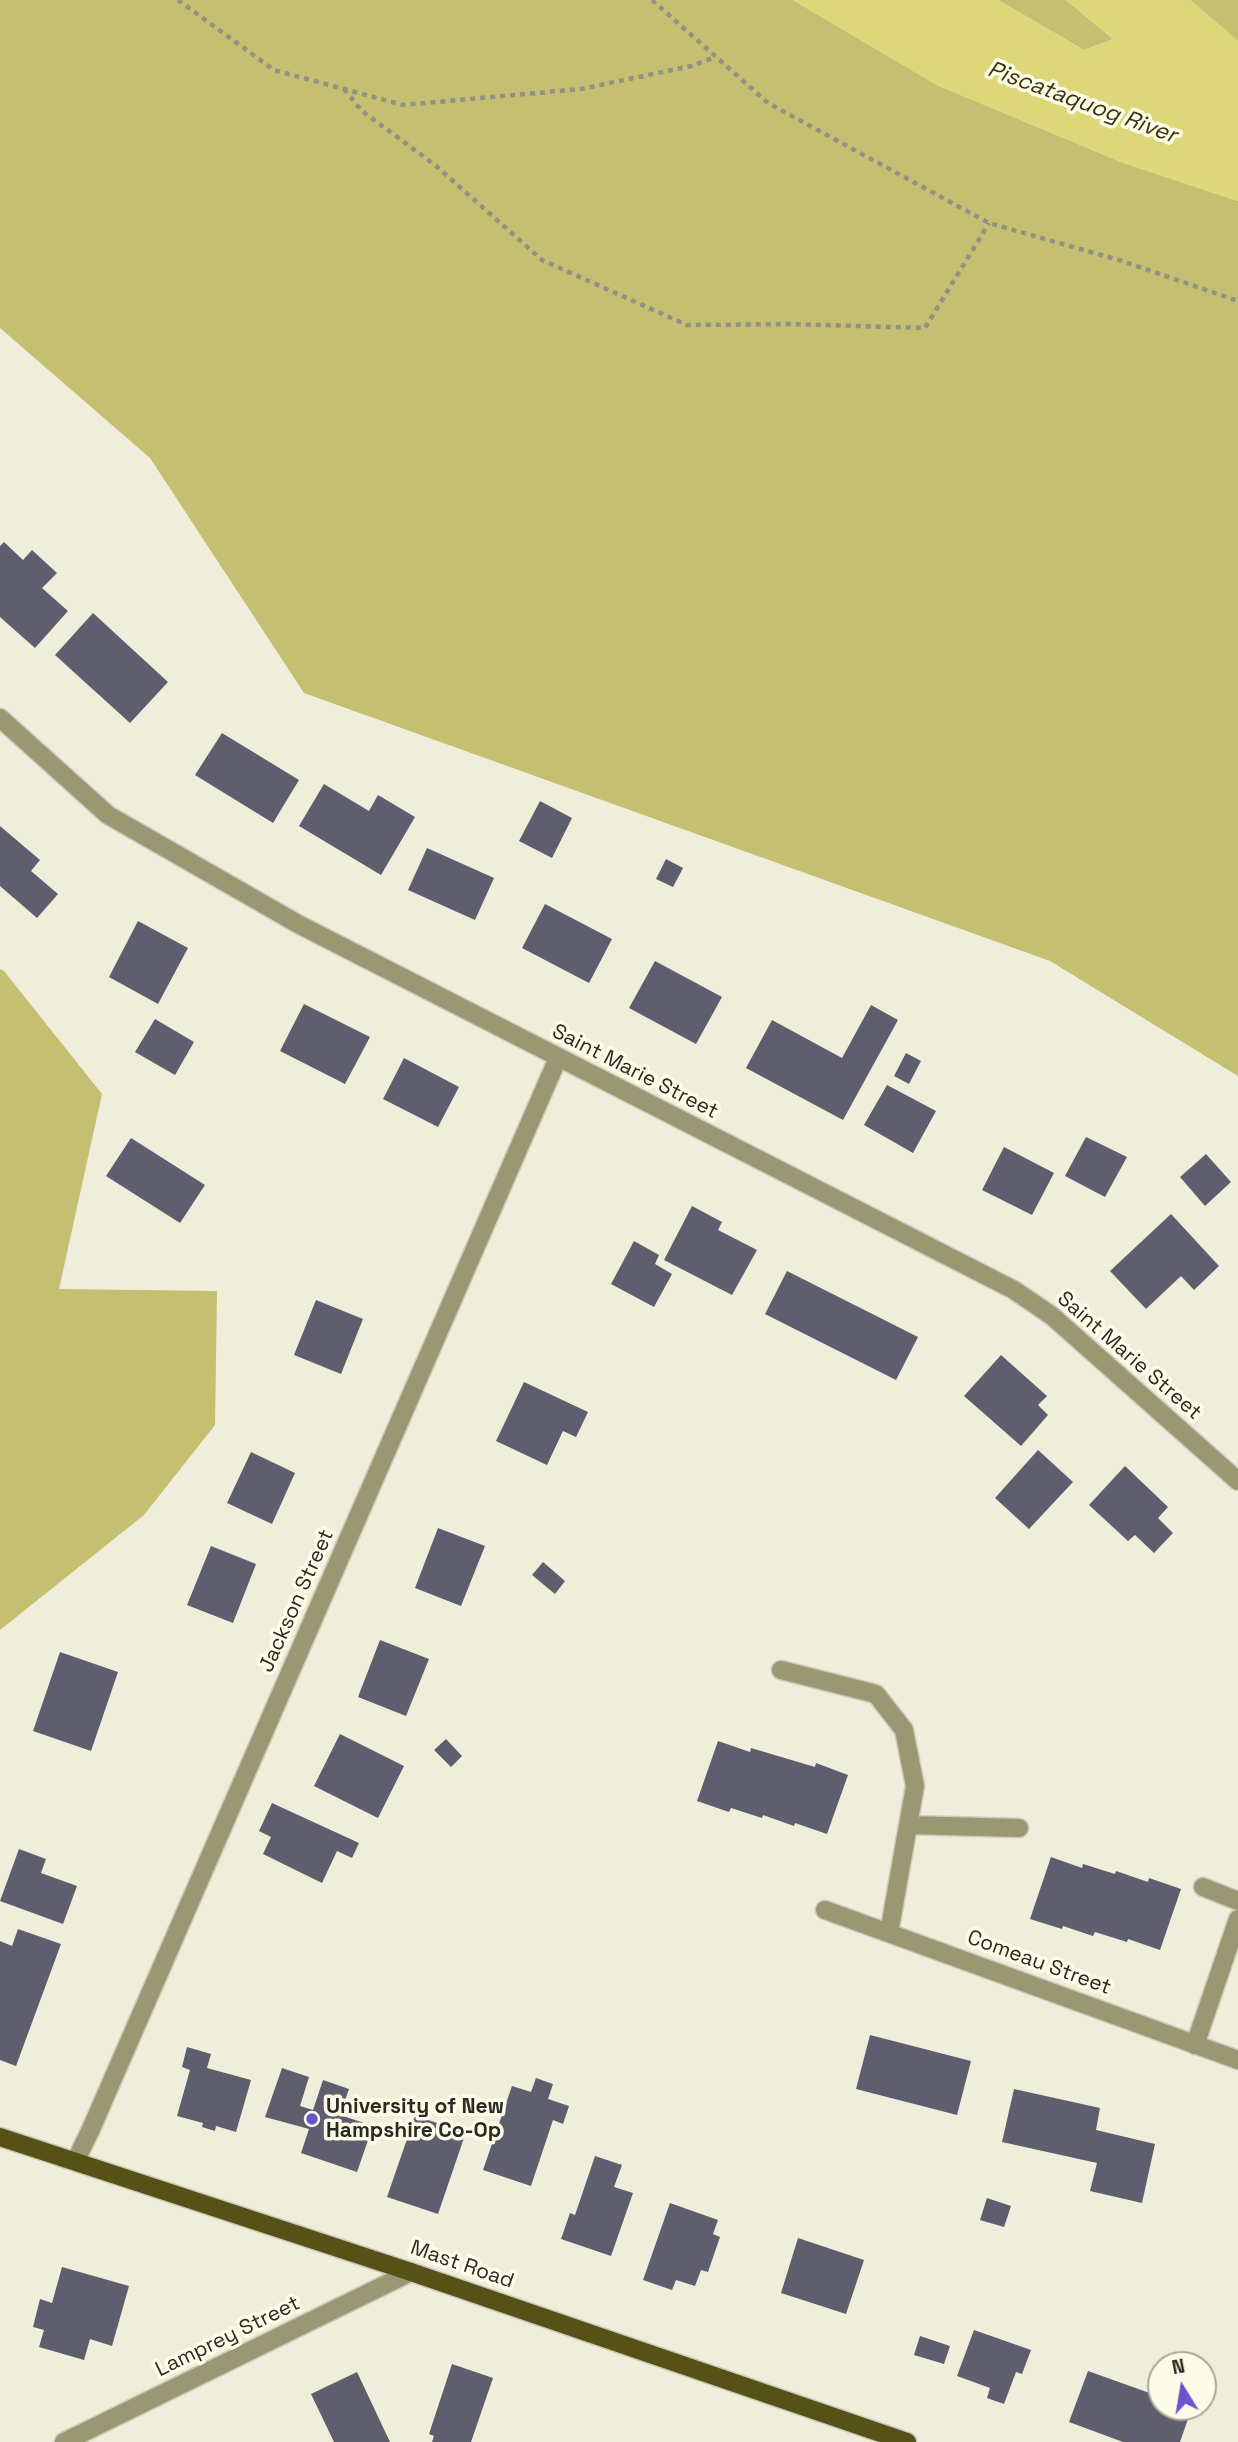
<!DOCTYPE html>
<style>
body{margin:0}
#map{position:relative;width:1238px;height:2442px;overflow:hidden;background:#efeedb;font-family:"Space Grotesk",sans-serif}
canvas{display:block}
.north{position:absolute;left:1147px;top:2351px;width:70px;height:70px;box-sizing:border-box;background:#fdfce8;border:2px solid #a9a899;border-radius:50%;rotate:349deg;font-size:19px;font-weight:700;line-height:28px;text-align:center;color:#2a2922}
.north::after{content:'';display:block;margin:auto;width:24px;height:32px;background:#6b55cf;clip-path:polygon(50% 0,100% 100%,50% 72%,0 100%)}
</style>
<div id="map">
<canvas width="1238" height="2442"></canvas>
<div class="north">N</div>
</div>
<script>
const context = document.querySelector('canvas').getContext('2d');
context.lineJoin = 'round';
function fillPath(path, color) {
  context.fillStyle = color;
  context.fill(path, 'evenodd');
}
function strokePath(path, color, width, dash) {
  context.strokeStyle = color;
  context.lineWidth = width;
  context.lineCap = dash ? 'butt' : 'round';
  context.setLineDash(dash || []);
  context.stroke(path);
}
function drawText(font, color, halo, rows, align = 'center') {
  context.font = font + ' "Space Grotesk",sans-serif';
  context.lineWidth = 7;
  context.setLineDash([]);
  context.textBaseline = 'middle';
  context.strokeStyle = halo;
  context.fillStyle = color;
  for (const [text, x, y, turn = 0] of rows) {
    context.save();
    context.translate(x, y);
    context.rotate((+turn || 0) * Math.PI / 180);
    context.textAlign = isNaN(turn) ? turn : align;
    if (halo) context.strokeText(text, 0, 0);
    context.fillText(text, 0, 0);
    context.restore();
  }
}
fillPath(new Path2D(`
 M0 0H793L937 85 1121 162 1238 201V1076L1050 961 304 693 150 458 0 328Z
 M998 0H1066L1113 39 1084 50Z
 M1190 0H1238V41Z
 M0 969 4 971 102 1094 59 1289 217 1291 215 1425 144 1515 0 1630Z`), '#c5bf72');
fillPath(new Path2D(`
 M793 0H998L1084 50 1113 39 1066 0H1190L1238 41V201L1121 162 937 85Z`), '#ded77a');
fillPath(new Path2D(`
 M4 542 23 560 32 550 57 573 42 588 68 611 35 648 0 617V546Z
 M93 613 168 682 130 723 55 655Z
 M222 733 299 780 273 823 195 775Z
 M324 784 369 811 378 795 415 817 381 875 299 826Z
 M540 801 572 818 552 858 519 841Z
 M0 826 40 860 31 871 58 894 37 918 0 886Z
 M427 848 494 878 475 920 408 890Z
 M666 859 683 868 673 887 656 879Z
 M545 904 612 939 589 983 522 948Z
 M138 921 188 948 158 1004 109 977Z
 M655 961 722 997 696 1044 629 1008Z
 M304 1004 370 1037 345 1084 280 1051Z
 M871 1005 898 1020 843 1120 746 1068 772 1020 842 1058Z
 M155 1019 194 1042 175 1075 135 1052Z
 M906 1053 921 1061 909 1084 894 1076Z
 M404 1058 459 1087 438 1127 383 1099Z
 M887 1085 936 1111 913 1153 864 1125Z
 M1086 1137 1127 1157 1105 1197 1065 1176Z
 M131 1138 205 1185 180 1223 106 1176Z
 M1004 1147 1054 1173 1032 1215 982 1190Z
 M1206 1154 1231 1182 1205 1206 1180 1177Z
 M692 1206 722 1222 718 1230 757 1250 732 1295 664 1260Z
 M1171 1214 1219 1266 1194 1290 1181 1276 1146 1309 1110 1271Z
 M634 1241 659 1255 655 1264 672 1274 654 1307 611 1284Z
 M787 1271 918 1337 896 1380 765 1314Z
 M316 1300 363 1319 341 1374 294 1355Z
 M1001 1355 1047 1396 1038 1405 1048 1415 1021 1446 964 1396Z
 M524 1382 588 1412 576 1437 563 1431 547 1465 496 1441Z
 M1038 1450 1073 1482 1029 1529 995 1498Z
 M251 1452 295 1473 272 1524 227 1503Z
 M1125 1466 1168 1507 1158 1518 1173 1533 1154 1553 1135 1535 1128 1541 1089 1505Z
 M438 1528 485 1546 461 1606 415 1588Z
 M211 1546 256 1564 233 1623 187 1605Z
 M543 1562 565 1581 555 1594 532 1575Z
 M380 1640 429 1659 406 1716 358 1697Z
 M60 1652 118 1672 91 1751 33 1731Z
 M340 1734 404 1766 378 1818 314 1786Z
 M446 1739 462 1756 451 1767 434 1750Z
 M718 1741 750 1752 751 1748 815 1767 816 1763 848 1775 827 1834 795 1823 794 1826 763 1815 762 1818 731 1808 729 1812 697 1801Z
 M272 1803 359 1843 352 1858 337 1851 322 1883 263 1854 271 1837 259 1831Z
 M19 1849 46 1859 41 1873 77 1886 63 1924 0 1901Z
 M1051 1857 1082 1868 1083 1864 1115 1874 1116 1871 1148 1882 1149 1878 1181 1889 1160 1950 1128 1939 1127 1942 1095 1932 1093 1936 1063 1926 1062 1929 1030 1919Z
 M18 1929 61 1944 16 2066 0 2060V1941L12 1946Z
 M870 2035 971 2061 957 2115 856 2089Z
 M187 2047 211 2054 207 2068 251 2080 236 2132 216 2126 215 2131 202 2127 203 2123 177 2116 190 2070 182 2067Z
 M282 2068 309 2077 300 2106 313 2110 323 2080 349 2089 340 2115 373 2126 357 2172 301 2153 309 2129 265 2117Z
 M536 2078 553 2084 548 2099 569 2106 563 2124 553 2120 531 2186 483 2170 512 2086 531 2092Z
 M1014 2089 1100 2108 1096 2130 1155 2144 1142 2203 1090 2191 1097 2163 1002 2142Z
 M415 2116 466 2132 438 2214 387 2197Z
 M595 2156 622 2165 614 2187 633 2193 611 2256 561 2239 570 2213 575 2215Z
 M987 2198 1011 2206 1004 2227 980 2220Z
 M670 2203 718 2220 713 2234 720 2237 708 2272 701 2270 695 2286 676 2280 672 2290 643 2280Z
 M798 2238 864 2260 846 2314 781 2293Z
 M62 2267 129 2286 112 2346 90 2339 84 2360 39 2347 44 2330 33 2327 40 2299 52 2303Z
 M974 2330 1031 2350 1022 2374 1016 2372 1004 2404 987 2398 990 2388 957 2376Z
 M920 2336 950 2346 944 2364 914 2355Z
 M452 2364 493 2378 471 2442H432L434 2436 429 2434Z
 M1088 2371 1158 2396 1154 2407 1188 2419 1180 2442H1123L1069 2422Z
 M357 2372 390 2442H334L311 2394Z`), '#5e5e6e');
const minor = new Path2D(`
 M0 718 108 815 298 924 1014 1290 1052 1316 1238 1481
 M781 1670 876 1694 904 1730 915 1786 889 1933
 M908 1825 1019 1828
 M1203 1887 1238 1901
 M825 1910 1238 2060
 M1195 2045 1238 1919
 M76 2160 91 2129 558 1058
 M64 2442 411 2272`);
const major = new Path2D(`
 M0 2137 411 2272 907 2442`);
strokePath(minor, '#cccbba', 21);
strokePath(major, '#cccbba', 21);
strokePath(new Path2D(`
 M178 0 274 70 403 105 581 89 691 66 716 57
 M652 0 768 103 989 223 1122 261 1238 301
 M344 89 362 111 435 165 542 260 687 325 791 324 925 328 989 223`), '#929184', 4.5, [5, 5]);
strokePath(minor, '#9a9873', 18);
strokePath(major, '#565116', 18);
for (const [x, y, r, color] of [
 [312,2119,7,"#6b55cf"]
]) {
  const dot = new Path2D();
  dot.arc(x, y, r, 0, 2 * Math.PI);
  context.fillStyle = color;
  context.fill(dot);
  strokePath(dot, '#fdfce8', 2.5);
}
drawText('21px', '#2a2922', '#fdfce8', [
 ["Saint Marie Street",635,1072,27],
 ["Saint Marie Street",1129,1356,41],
 ["Jackson Street",297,1601,-66],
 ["Comeau Street",1039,1963,20],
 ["Mast Road",462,2265,19],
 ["Lamprey Street",228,2337,-26]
]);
drawText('bold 21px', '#2a2922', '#fdfce8', [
 ["University of New",326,2107],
 ["Hampshire Co-Op",326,2131]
], 'left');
drawText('italic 23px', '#37340b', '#fdfce8', [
 ["Piscataquog River",1082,103,20]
]);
</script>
